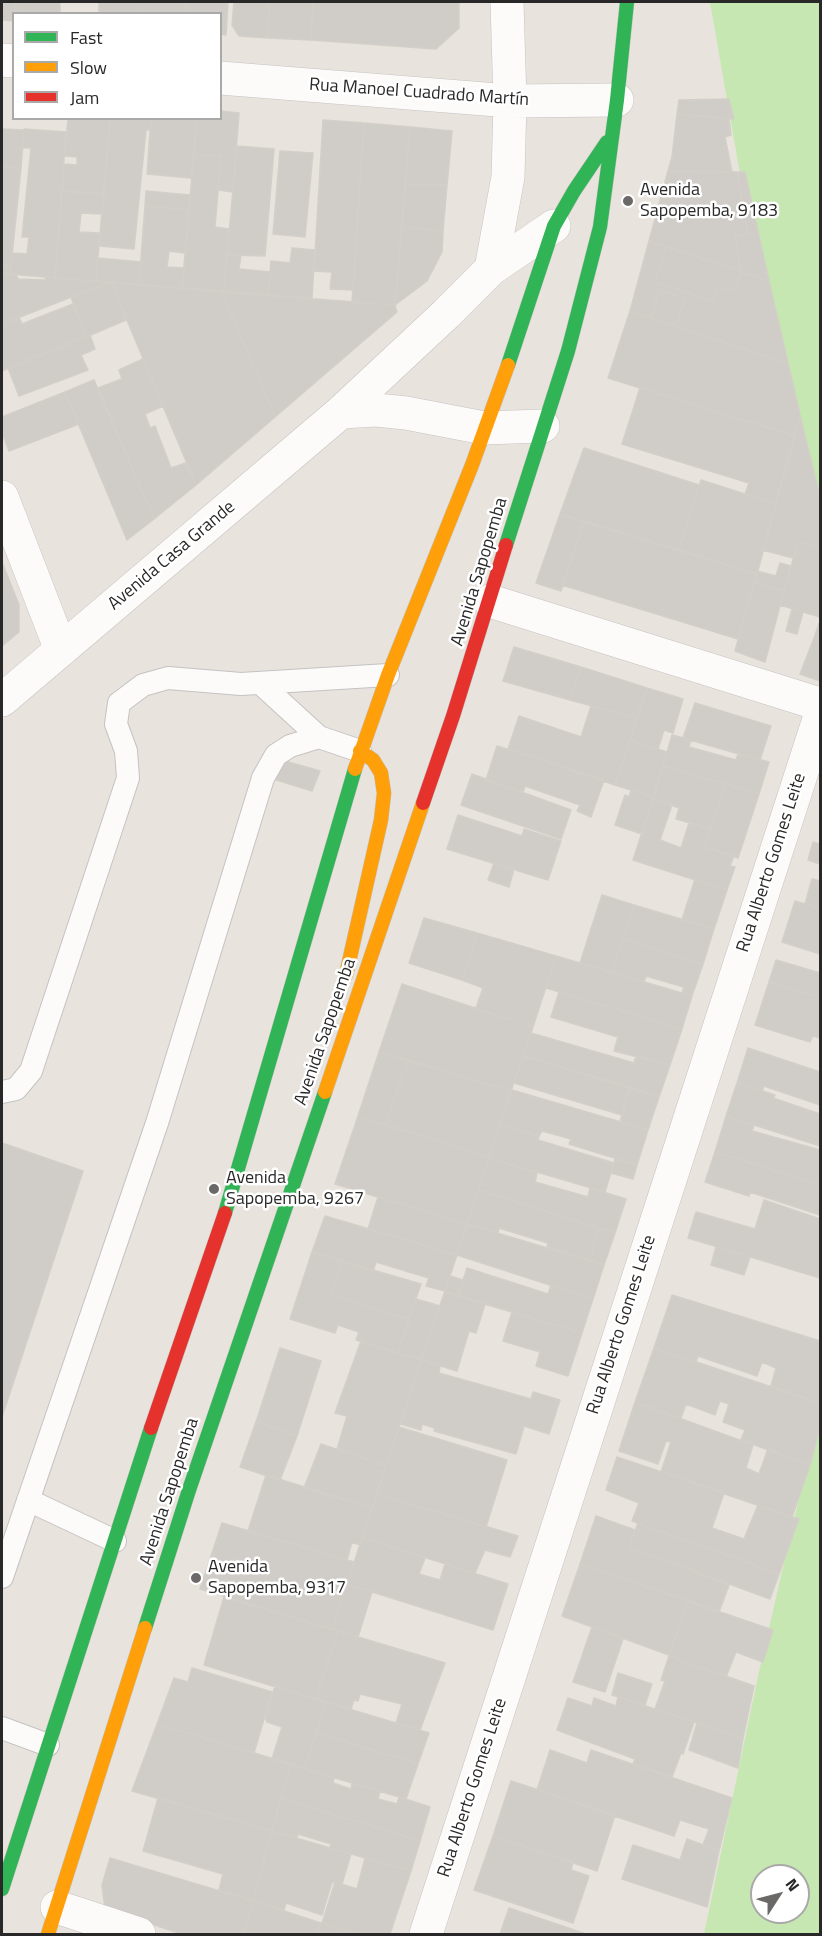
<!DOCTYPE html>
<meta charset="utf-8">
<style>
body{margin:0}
#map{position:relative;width:822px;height:1936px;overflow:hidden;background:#e8e3dc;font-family:"Titillium Web",sans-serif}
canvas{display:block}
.frame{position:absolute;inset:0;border:3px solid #282828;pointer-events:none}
.legend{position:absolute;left:12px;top:12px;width:210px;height:108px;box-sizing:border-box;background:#fff;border:2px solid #a9a9a9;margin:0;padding:8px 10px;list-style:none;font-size:18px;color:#282828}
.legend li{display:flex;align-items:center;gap:12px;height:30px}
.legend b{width:30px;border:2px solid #a9a9a9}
.north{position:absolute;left:750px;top:1864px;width:60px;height:60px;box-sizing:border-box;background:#fff;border:2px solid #a9a9a9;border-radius:50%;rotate:54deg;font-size:16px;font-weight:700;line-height:24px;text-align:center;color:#282828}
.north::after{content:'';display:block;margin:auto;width:21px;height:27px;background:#6b6967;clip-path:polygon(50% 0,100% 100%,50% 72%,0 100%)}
</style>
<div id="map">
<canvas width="822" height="1936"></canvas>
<div class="frame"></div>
<ul class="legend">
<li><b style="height:8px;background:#30b455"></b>Fast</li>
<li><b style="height:8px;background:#ff9f0a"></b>Slow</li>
<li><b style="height:8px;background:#e5322d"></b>Jam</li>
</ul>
<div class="north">N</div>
</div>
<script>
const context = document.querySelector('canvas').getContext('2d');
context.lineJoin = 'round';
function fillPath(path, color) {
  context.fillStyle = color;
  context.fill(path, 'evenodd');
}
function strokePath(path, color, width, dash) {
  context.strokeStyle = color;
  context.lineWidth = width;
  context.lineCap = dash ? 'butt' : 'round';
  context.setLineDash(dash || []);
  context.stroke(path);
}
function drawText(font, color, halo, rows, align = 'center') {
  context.font = font + ' "Titillium Web",sans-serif';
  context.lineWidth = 5;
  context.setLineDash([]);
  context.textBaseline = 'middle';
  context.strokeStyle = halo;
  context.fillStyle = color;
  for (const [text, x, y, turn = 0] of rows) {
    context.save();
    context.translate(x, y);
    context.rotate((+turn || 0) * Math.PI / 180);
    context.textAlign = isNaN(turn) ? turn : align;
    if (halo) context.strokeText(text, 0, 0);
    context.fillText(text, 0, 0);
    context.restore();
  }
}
fillPath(new Path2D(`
 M710 2H820V541L743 191Z
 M820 1407V1934H704L760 1667ZM762 1876H798V1912H762Z`), '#c6e7b1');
const building = new Path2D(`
 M2 2H16L14 21 2 20Z
 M16 2H60V14H16Z
 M99 2H144L143 14H99Z
 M144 2H186L185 14H143Z
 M186 2H228L226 35 220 34V14H185Z
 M234 2H269L268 38 239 36 232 25Z
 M269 2H313L311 40 268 38Z
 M313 2H459V28L436 49 311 40Z
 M729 99 734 119 677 114 679 100Z
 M220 111 239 113 233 192 218 190 221 156 194 154 197 118H220Z
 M677 114 729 119 731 135 725 137 732 172 668 171 672 157Z
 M68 118H110L104 194 62 191 64 164 77 165V157L65 156Z
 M110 118H151L150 130H146L134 249 99 246Z
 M151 118H197L191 178 147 174Z
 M323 120 364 123 353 290 330 289 332 272 314 271Z
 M364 123 410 127 395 305 352 302Z
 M410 127 452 131 447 185H405Z
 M2 129 24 130 21 168 2 167Z
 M24 129 66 132 55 278 10 274 13 253 27 254 29 237H22L31 148H22Z
 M237 146 274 149 265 256 227 255Z
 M280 151 313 153 305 237 273 234Z
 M194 154 221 156 215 227 229 229 224 291 182 288Z
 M2 167 21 168 11 266 2 265Z
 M668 171 737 172 748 234 735 236 741 272 649 241Z
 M737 172H745L769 281 741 272 735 236 748 234Z
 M405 185H447L443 231 402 227Z
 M62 191 104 194 102 214 81 213 79 232 100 233 96 281 55 278Z
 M146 191 190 195 189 210 145 206Z
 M145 206 189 210 185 253 169 251 167 267 184 268 182 288 139 285Z
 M402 227 443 231 442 252 427 281 395 305Z
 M649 241 666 247 655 282 713 301 718 287 734 292 741 272 769 281 788 363 676 326 685 299 659 290 651 318 630 311Z
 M666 247 741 272 734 292 718 287 713 301 655 282Z
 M292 248 315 250 312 298 268 295 271 261 290 263Z
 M227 255H241L239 269 270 272 268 295 224 291Z
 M98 258 141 262 139 285 96 281Z
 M2 265 11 266 10 274 2 273Z
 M2 273 16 275 18 279 46 280 45 277 110 282 2 324Z
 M111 282 222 292 275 417 196 485Z
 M111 282 126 320 86 337 71 297Z
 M659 290 685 299 676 326 651 318Z
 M222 292 395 305 397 312 275 417Z
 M73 304 86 337 2 371V324L19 317 22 324Z
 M630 311 788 363 800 415 795 436 608 378Z
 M90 335 95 349 81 355 88 370 19 396 8 368Z
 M143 359 163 406 145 414 150 428 155 426 171 468 186 463 196 485 154 519 98 388 122 379 119 370Z
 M94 380 154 519 127 540 65 392Z
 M640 388 795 436 776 504 745 494 749 483 622 444Z
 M65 392 79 424 9 451 2 433V417Z
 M800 415 820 497V548L798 542 793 558 763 550Z
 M584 448 699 485 679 550 560 514Z
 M701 480 776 504 757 574 679 550Z
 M560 514 584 522 561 591 536 583Z
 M584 522 757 574 738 639 562 585Z
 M798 542 820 548V617L780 605Z
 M2 562 19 605V632L2 646Z
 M780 563 791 566 784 591 754 582 757 571 776 576Z
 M754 582 784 591 765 662 735 651Z
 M792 609 803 612 797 634 786 631Z
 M820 621V640L814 638Z
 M814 638 820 640V681L800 674Z
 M514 647 581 667 570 700 503 681Z
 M581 667 647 688 637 718 570 700Z
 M647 688 683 699 673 733 664 730 658 749 630 740Z
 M695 703 771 726 760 760 683 738Z
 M591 706 637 718 615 785 508 749 519 716 581 737Z
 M672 735 691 740 689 747 736 760 738 754 769 762 759 794 663 766Z
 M630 740 667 752 653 797 615 785Z
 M497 746 604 780 591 817 577 811 580 805 525 786 523 792 486 780Z
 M278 759 320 771 312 791 270 778Z
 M663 766 725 784 711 829 676 819 679 808 653 799Z
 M472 774 571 810 561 839 461 805Z
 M725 784 759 794 738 858 705 847Z
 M631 790 653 797 642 834 615 825 625 795 629 797Z
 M653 799 672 805 660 840 681 848 689 823 711 829 705 847 734 856 730 866 735 867 727 890 633 860Z
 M458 815 522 836 524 829 561 841 548 880 447 849Z
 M813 842 820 844V864L808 860Z
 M494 863 514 869 509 887 488 880Z
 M695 879 727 890 714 929 682 920Z
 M812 879 820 881V909L805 904Z
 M602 895 634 905 612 972 580 963Z
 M795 901 820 909V954L782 942Z
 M634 905 714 929 703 964 623 939Z
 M424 918 477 933 462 980 409 963Z
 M477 933 556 956 533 1027 476 1008 483 988 462 980Z
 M623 939 703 964 692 996 682 993 684 987 646 976 644 982 612 972Z
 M556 956 692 996 682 1029 546 988Z
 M776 960 820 973V997L769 982Z
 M769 982 820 997V1038L813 1036 810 1042 755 1025Z
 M402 984 533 1027 511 1091 379 1052Z
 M559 992 682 1029 670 1065 614 1051 618 1037 551 1017Z
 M531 1033 634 1063 636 1056 670 1065 659 1097 523 1056Z
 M748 1048 820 1072V1105L764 1086 762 1091 737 1083Z
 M379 1052 408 1060 386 1125 358 1116Z
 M523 1056 630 1087 622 1115 514 1083Z
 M408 1060 511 1091 489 1157 386 1125Z
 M737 1083 775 1095 773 1098 820 1114V1146L726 1116Z
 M630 1087 659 1097 648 1130 620 1122Z
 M512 1090 648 1130 637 1165 569 1144 571 1139 542 1131 539 1136 500 1124Z
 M358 1116 489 1157 467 1224 335 1184Z
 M726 1116 754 1125 752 1131 820 1150V1185L715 1152Z
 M500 1124 539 1136 538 1140 614 1163 605 1192 489 1158Z
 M2 1143 83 1171 2 1417Z
 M715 1152 820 1185V1215L750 1192 749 1196 705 1182Z
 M489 1158 537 1173 535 1182 588 1197 590 1188 626 1199 615 1233 478 1190Z
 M615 1159 637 1165 633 1179 611 1173Z
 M478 1190 599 1228 590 1260 547 1247 548 1243 499 1228 498 1233 467 1224Z
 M378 1197 467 1224 457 1255 368 1229Z
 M764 1200 820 1219V1278L688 1238 696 1212 755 1229Z
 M325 1216 457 1255 445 1291 426 1286 429 1278 376 1262 373 1271 312 1252Z
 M467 1224 604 1265 593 1299 457 1255Z
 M599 1228 615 1233 604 1265 590 1260Z
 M716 1247 750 1257 744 1275 711 1265Z
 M312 1252 342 1261 331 1295 409 1319 398 1353 356 1340 359 1332 338 1325 335 1333 290 1319Z
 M342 1261 421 1284 409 1319 331 1295Z
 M467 1268 548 1294 551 1285 593 1299 582 1333 458 1296Z
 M450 1276 463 1280 458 1296 445 1291Z
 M445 1291 485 1304 476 1333 469 1331 457 1371 421 1360Z
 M672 1295 820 1341V1403L771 1386 776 1368 762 1362 757 1376 698 1356 696 1362 654 1348Z
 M416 1299 440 1306 421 1360 398 1353Z
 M512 1312 582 1333 568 1376 536 1366 540 1352 503 1341Z
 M361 1341 421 1360 386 1466 337 1449 347 1416 335 1413Z
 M280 1348 321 1361 297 1436 256 1422Z
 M654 1348 820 1403V1426L810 1465 741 1440 745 1430 723 1422 729 1404 720 1401 715 1415 686 1404 681 1418 635 1402Z
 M421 1360 440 1366 439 1373 531 1399 533 1392 560 1400 549 1434 524 1426 516 1454 434 1431 435 1428 422 1424 421 1430 401 1424Z
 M635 1402 753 1445 746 1468 759 1474 768 1449 810 1465 792 1517 661 1472 671 1442 666 1441 658 1464 619 1451Z
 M256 1422 297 1436 280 1480 240 1467Z
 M399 1427 507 1460 486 1527 377 1494Z
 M321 1444 386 1466 372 1508 304 1488Z
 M617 1457 724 1493 712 1528 744 1539 758 1505 799 1519 779 1574 632 1521 639 1503 606 1490Z
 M266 1475 372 1508 360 1545 352 1542 347 1560 248 1531Z
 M377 1494 518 1536 510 1557 485 1550 475 1573 362 1538Z
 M596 1516 635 1530 629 1547 729 1585 719 1612 580 1564Z
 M222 1523 354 1562 332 1629 200 1589ZM235 1559 258 1565 259 1561 266 1564 263 1571 256 1568 254 1575 231 1567Z
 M638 1523 779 1574 770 1599 629 1547Z
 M362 1538 425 1558 419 1574 440 1580 445 1564 508 1584 493 1630 347 1584Z
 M580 1564 688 1601 669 1655 562 1616Z
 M347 1584 372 1592 358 1637 332 1629Z
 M224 1597 338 1631 315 1699 204 1665Z
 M688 1601 773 1630 763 1662 736 1652 726 1677 669 1656Z
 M592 1627 623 1639 605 1692 573 1682Z
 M338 1631 445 1663 420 1730 396 1723 402 1704 360 1694 358 1701 354 1700 351 1709 315 1699Z
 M669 1656 754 1686 743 1738 655 1709 665 1681 661 1680Z
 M192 1668 272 1692 254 1753 157 1724 174 1678 188 1682Z
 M618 1673 652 1684 645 1705 612 1695Z
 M275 1686 326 1702 305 1769 272 1759 282 1727 267 1722 265 1717Z
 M618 1697 694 1722 683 1754 681 1753 672 1777 633 1764 635 1759 557 1730 568 1698 592 1706 594 1698 616 1706Z
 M326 1702 429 1733 418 1764 316 1732Z
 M697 1723 743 1738 738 1768 689 1750Z
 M157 1724 291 1764 272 1831 132 1791Z
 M316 1732 418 1764 406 1799 305 1769Z
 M550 1750 587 1763 591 1750 732 1798 719 1851 703 1845 709 1829 680 1820 674 1836 537 1790Z
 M291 1764 334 1778 333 1783 351 1789 352 1783 380 1791 378 1799 397 1804 399 1797 430 1807 420 1841 281 1798Z
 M511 1781 615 1815 597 1871 493 1836Z
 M158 1798 272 1831 253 1901 219 1890 223 1874 143 1851Z
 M281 1798 420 1841 411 1871 330 1848 331 1844 298 1834 297 1838 272 1831Z
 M272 1831 351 1854 342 1884 332 1882 322 1915 286 1903 284 1910 253 1901Z
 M493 1836 573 1862 571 1870 589 1876 573 1923 474 1890Z
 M687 1839 719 1851 707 1907 622 1879 633 1845 680 1860Z
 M110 1858 253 1901 243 1934H182L105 1909 102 1885Z
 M365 1858 411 1871 390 1934H359L322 1923 335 1882 357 1889Z
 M253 1901 321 1923 317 1934H243Z
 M509 1908 586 1934H500Z
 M321 1923H322L358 1934H317Z`);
fillPath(building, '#d0cdc8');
strokePath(building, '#d3cfc8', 1.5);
const lane = new Path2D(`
 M260 683 319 737 360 751
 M2 1092 16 1089 31 1071 128 778 126 751 116 724 119 703 143 685 168 678 241 684 388 675
 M28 1500 115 1541
 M2 1577 157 1123 263 778 276 755 290 746 319 737
 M2 1728 48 1745`);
const street = new Path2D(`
 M2 60 14 61
 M220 78 510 101 617 100
 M491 269 508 177 510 101 507 2
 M341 412 376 410 406 413 484 428 543 426
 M2 497 61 650
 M490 601 813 702 820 707V710
 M2 700 341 412 446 314 491 269 554 226
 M57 1907 139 1934
 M426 1934 820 716`);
const fast = new Path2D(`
 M508 365 554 226 574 191 607 142
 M506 545 568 351 600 227 617 100 627 2
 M225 1213 355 769
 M145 1628 189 1490 325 1092
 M2 1889 151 1428`);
const slow = new Path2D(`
 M355 769 388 675 472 465 508 365
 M346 975 381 820 384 793 381 773 373 760 360 751
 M325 1092 423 803
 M48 1934 145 1628`);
const jam = new Path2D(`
 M423 803 453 716 506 545
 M151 1428 225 1213`);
strokePath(lane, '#c4c3c3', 24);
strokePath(street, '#c4c3c3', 34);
strokePath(fast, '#c4c3c3', 15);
strokePath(slow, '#c4c3c3', 15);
strokePath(jam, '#c4c3c3', 15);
strokePath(lane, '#fcfbfa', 22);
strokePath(street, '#fcfbfa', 33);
strokePath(fast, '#30b455', 14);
strokePath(slow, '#ff9f0a', 14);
strokePath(jam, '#e5322d', 14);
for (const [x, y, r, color] of [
 [628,201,6,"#6b6967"],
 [214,1189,6,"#6b6967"],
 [196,1578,6,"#6b6967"]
]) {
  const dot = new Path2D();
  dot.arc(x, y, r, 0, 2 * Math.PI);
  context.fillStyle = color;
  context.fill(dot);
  strokePath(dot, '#fff', 2);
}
drawText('18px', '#282828', '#fff', [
 ["Rua Manoel Cuadrado Martín",419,93,4],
 ["Avenida Casa Grande",172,556,-40],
 ["Avenida Sapopemba",480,572,-73],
 ["Rua Alberto Gomes Leite",772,863,-72],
 ["Avenida Sapopemba",326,1032,-71],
 ["Rua Alberto Gomes Leite",622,1325,-72],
 ["Avenida Sapopemba",170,1492,-72],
 ["Rua Alberto Gomes Leite",473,1788,-72]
]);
drawText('18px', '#282828', '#fff', [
 ["Avenida",640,191],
 ["Sapopemba, 9183",640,212],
 ["Avenida",226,1179],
 ["Sapopemba, 9267",226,1200],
 ["Avenida",208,1568],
 ["Sapopemba, 9317",208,1589]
], 'left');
</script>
